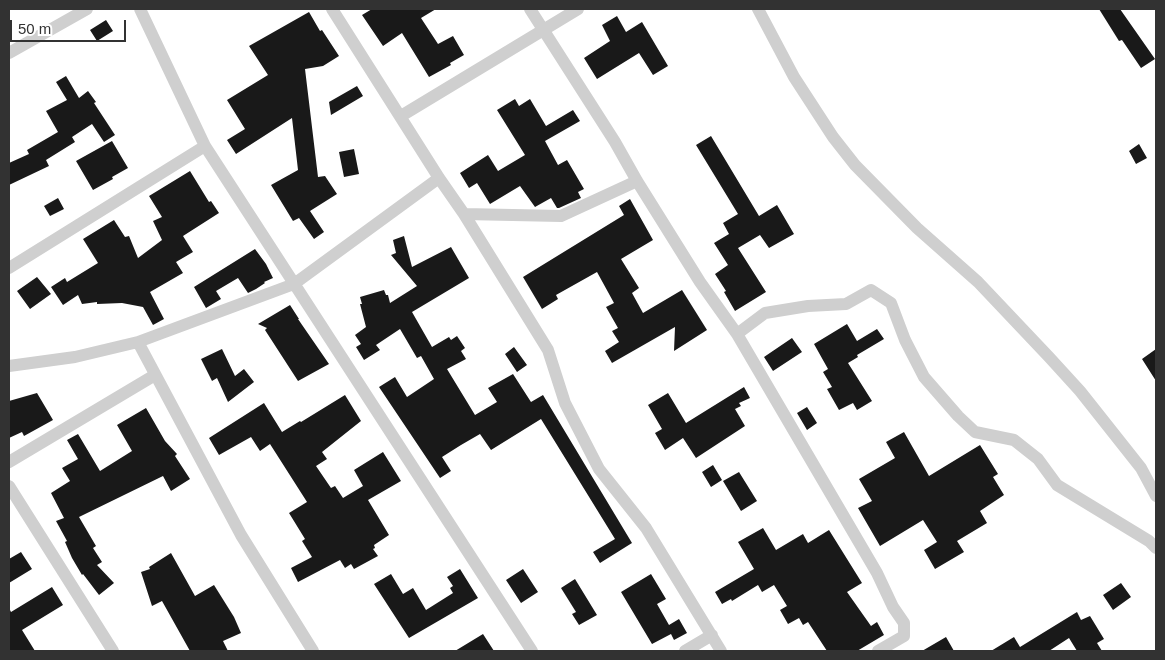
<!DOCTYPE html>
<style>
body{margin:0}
#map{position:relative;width:1165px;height:660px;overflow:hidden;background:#fff;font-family:Helvetica,sans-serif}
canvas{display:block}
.frame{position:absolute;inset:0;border:10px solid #323232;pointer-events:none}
.scale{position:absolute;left:10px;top:20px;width:116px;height:22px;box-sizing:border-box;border:2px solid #323232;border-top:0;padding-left:6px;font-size:15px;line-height:18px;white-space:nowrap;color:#323232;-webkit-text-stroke:4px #fff;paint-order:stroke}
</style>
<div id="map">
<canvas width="1165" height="660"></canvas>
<div class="frame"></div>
<div class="scale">50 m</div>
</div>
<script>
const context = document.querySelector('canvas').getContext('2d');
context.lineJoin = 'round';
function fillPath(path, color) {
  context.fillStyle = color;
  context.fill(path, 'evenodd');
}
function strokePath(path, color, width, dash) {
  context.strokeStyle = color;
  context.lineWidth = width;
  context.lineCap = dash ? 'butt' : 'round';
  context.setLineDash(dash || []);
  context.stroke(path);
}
fillPath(new Path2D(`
 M372 9H436L421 18 438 44 453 36 464 55 450 63 451 65 429 77 402 33 383 46 362 15Z
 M1099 9H1120L1155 59 1141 68 1122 40 1119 41Z
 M309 12 320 31 322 30 339 56 323 66 305 69 318 177 325 176 337 194 310 211 324 232 314 239 299 218 293 221 271 185 298 170 292 118 236 154 227 140 245 129 227 100 268 75 249 46Z
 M617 16 626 32 642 22 668 66 653 75 639 53 597 79 584 58 610 41 602 25Z
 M106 20 113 31 97 41 90 30Z
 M66 76 79 98 88 91 96 102 94 103 115 135 104 142 92 124 72 137 75 142 46 160 49 166 9 185V163L29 154 27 150 58 132 46 111 67 100 56 82Z
 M357 86 363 96 331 115 329 102Z
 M515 99 519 106 530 99 546 126 573 110 580 121 545 141 558 165 567 160 584 189 578 192 581 198 559 208H557L551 198 535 207 520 186 490 204 477 183 469 188 460 173 488 155 498 171 525 155 497 110Z
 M711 136 759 216 777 205 794 234 769 248 760 235 738 248 766 292 735 311 724 292 726 291 715 274 728 265 714 243 729 234 723 223 738 214 696 145Z
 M112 141 128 168 112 177 113 179 93 190 76 161Z
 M1139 144 1147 158 1136 164 1129 151Z
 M354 149 359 174 344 177 339 152Z
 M190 171 209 202 211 201 219 213 183 236 193 252 176 262 183 273 150 292 164 319 153 325 143 307 122 303 97 304V302L82 304 78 295 63 305 51 287 65 278 67 282 98 263 83 239 114 220 125 237 129 236 138 258 162 240 153 221 162 217 149 196Z
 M58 198 64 209 50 216 44 206Z
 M630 199 653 240 621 259 639 288 632 293 643 313 682 290 707 330 674 351 675 327 612 363 605 351 619 342 612 331 618 328 606 307 614 303 597 272 556 295 558 299 542 309 523 277 624 215 619 206Z
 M404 236 412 267 451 247 469 278 412 312 432 347 449 337 451 340 457 336 465 348 461 351 466 359 447 369 475 415 497 402 488 388 513 374 531 402 543 395 632 543 600 563 593 552 615 539 541 419 491 450 480 434 461 445 442 457 451 471 440 478 379 387 395 377 407 397 434 379 421 356 417 358 400 329 376 345 380 350 364 360 356 347 361 344 355 335 366 327 360 304H362L360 297 384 290 386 295H388L390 303 417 286 391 255 396 253 393 240Z
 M255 249 266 264 273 278 264 282 265 283 256 289 248 293 238 278 216 291 221 299 206 308 194 287Z
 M37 277 51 294 30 309 17 291Z
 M290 305 299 319H298L329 364 298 381 265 330 267 328 258 324Z
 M847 324 857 341 877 329 884 339 857 355 858 357 848 363 872 401 857 410 853 403 839 410 827 389 832 387 823 372 828 369 814 344Z
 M792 338 802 352 773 371 764 357Z
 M514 347 527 365 517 372 505 354Z
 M222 349 235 376 244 369 254 382 228 402 217 378 212 381 201 359Z
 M1156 349V381L1142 359Z
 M744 387 750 398 739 403 741 406 735 409 745 426 696 458 683 438 665 450 655 433 662 429 648 405 668 393 686 423Z
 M37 393 53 420 24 436 22 432 9 438V401Z
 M345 395 361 421 322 452 327 459 316 466 331 488 335 486 343 498 363 486 354 470 383 452 401 481 368 500 389 535 374 545 375 548 373 549 378 556 354 569 351 564 345 568 340 560 298 582 291 568 312 557 302 541 305 539 289 513 307 502 270 444 260 451 251 437 219 455 209 438 264 403 282 432 300 421 301 422Z
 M807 407 817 423 807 430 797 413Z
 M146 408 165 441 177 454 175 456 190 479 171 491 163 476 79 517 96 546 93 548 102 562 97 565 114 583 99 595 83 574 82 575 72 558 65 542 67 541 56 521 64 518 51 493 70 481 62 468 78 459 67 440 78 434 100 471 132 451 117 425Z
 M904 432 929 476 980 445 998 474 993 477 1004 495 980 511 987 523 957 541 964 552 935 569 924 550 937 542 923 520 880 546 858 508 872 501 859 479 895 458 886 442Z
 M713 465 722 480 711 487 702 472Z
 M739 472 757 501 741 511 723 481Z
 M763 528 776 550 803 534 808 543 829 530 862 583 847 592 871 626 877 622 884 635 857 651H827L808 622 803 625 799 618 788 624 780 610 787 606 774 585 762 592 758 585 732 601 731 599 722 604 715 592 754 569 738 542Z
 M21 552 32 569 9 583V559Z
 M171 553 195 596 214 585 234 617 241 633 223 641 228 651H190L162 601 152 606 141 572 150 569 149 567Z
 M460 569 478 598 409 638 374 584 391 574 403 594 413 588 426 610 453 593 450 588 453 586 447 577Z
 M523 569 538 592 521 603 506 580Z
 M651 574 666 599 657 604 669 625 679 619 687 633 674 640 671 634 652 644 621 592Z
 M575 579 597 615 579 625 572 614 576 612 561 588Z
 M1121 583 1131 597 1113 610 1103 595Z
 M52 587 63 605 22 630 35 651H9V608L11 612Z
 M1077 612 1081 620 1090 616 1104 639 1097 643 1102 651H1077L1069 638 1049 651H991L1014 637 1020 647Z
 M483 634 494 651H455Z
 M946 637 954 651H922Z`), '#191919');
strokePath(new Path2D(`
 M140 9 205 146 532 651
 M332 9 439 178 464 214 548 350 565 403 599 469 646 528 721 651
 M530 9 615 142 637 181 700 282 737 334 877 573 893 607 904 623V636L878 651
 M758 9 794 77 833 137 855 165 917 228 978 282 1049 357 1080 391 1141 468 1156 496
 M9 53 87 9
 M401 116 578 9
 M464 214 561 216 637 181
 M9 268 205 146
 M737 334 765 313 808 306 846 304 871 290 891 303 905 340 924 377 958 416 975 432 1014 440 1038 459 1057 485 1149 541 1156 548
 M138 342 241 535 313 651
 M9 366 75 357 138 342 294 284 439 178
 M9 462 155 375
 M9 486 113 651
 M685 651 712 635`), '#cfcfcf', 12);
</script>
